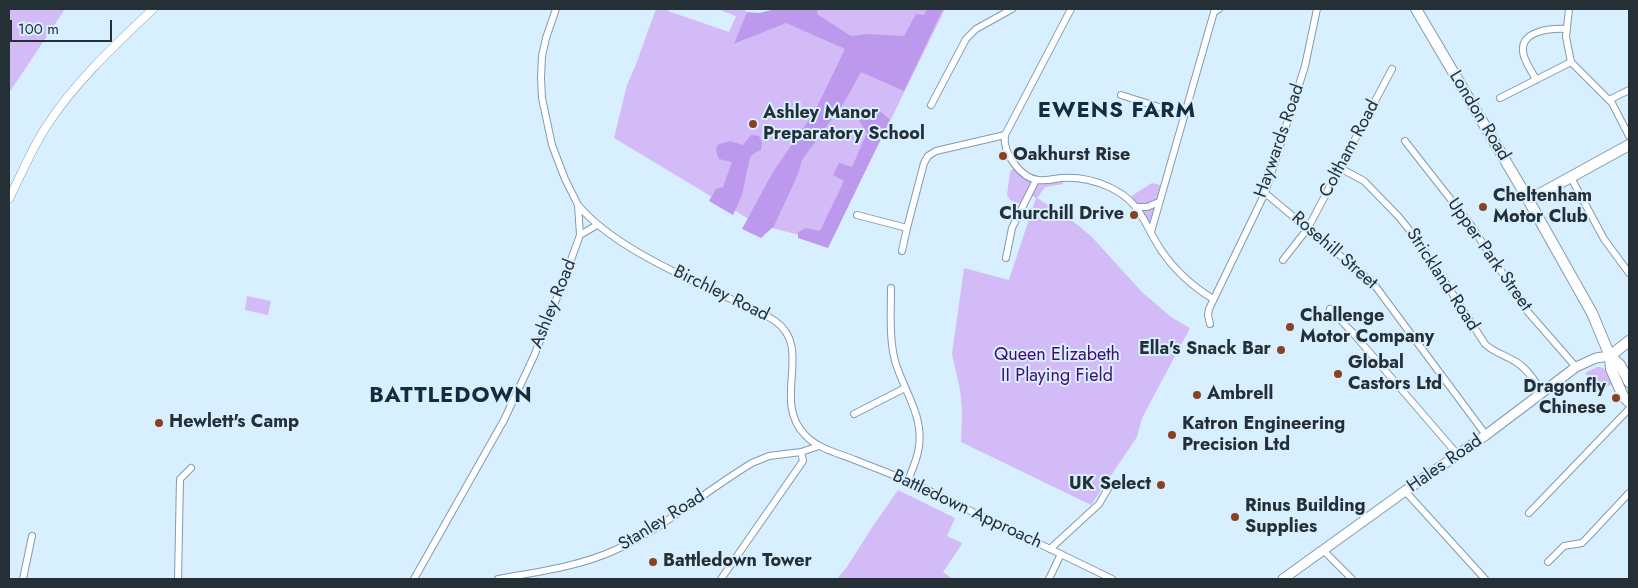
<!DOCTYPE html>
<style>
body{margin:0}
#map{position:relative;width:1638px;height:588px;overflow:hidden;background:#d8efff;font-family:Jost,sans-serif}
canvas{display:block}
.frame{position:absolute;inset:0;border:10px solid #242f36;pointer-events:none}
.scale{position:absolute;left:10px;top:20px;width:102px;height:22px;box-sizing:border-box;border:2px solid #242f36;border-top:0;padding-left:6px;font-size:15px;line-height:18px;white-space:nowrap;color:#242f36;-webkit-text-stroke:4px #d8efff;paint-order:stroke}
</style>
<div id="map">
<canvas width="1638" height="588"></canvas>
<div class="frame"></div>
<div class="scale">100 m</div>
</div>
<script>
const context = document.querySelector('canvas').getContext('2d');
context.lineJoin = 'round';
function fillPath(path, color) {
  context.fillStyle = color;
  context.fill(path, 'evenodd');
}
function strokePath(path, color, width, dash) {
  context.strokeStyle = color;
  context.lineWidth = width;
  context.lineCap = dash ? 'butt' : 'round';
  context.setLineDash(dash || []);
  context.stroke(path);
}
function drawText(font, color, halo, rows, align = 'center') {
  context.font = font + ' Jost,sans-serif';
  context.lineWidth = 4;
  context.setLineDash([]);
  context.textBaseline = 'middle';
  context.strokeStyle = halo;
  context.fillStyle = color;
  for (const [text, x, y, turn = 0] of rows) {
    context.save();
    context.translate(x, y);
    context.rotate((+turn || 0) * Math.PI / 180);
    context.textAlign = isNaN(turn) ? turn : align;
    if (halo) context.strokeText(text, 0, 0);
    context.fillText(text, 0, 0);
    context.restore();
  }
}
fillPath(new Path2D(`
 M9 9H65L9 93Z
 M656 9H668V11L729 32 736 16 717 9H744L747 12 735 44 816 9H945L830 243 757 224 614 138 627 85 635 67Z
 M1016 165 1029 177 1063 178V184L1045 187 1037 198 1069 218 1091 236 1142 292 1171 317 1190 328 1142 418 1137 437 1091 505 961 442 962 411 960 389 952 354 964 268 1009 280 1036 198 1029 194 1023 205 1010 200 1007 195 1010 172Z
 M1152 183 1163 186 1151 232 1129 200 1133 195Z
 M247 296 271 301 268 315 245 310Z
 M1597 367C1608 367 1609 375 1614 384L1599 389 1585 373Z
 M898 490 955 518 947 536 962 543V544L943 572 953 579H837L847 567 873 526Z`), '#d2bbf6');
fillPath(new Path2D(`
 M776 9H818L817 14 851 36 868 34 904 36 916 14 924 15 927 9H943L904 91 861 72 845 101 802 160 798 174 774 226 761 238 742 229 773 172 815 111 845 49 786 23 734 44 747 12 759 13Z
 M867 108 881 112 890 120 828 248 798 238V232L806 228 820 231 844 181 833 175 839 163 852 167 867 133 858 119Z
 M751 135 759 136 762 143 761 150 756 152 750 157 742 195 733 215 709 201 716 189 723 187 732 162 719 159 716 151 717 145 730 141 743 145Z`), '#bd99ee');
const minor = new Path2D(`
 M1071 9 1005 135C1002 153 1021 178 1038 180 1046 181 1054 179 1061 178 1078 177 1094 180 1109 187 1142 202 1143 223 1161 250 1175 271 1192 286 1213 299
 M1569 9 1566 37 1571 62 1612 103 1629 136
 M1536 80C1532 71 1523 60 1523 51 1521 30 1553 28 1567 29
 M1121 95 1184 115
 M1500 98 1571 62
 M1609 100 1629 90
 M931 105 966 39 976 29 1012 9
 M1405 141 1470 224 1528 312 1576 367
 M1340 168 1364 181 1399 217 1419 242 1485 344C1494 353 1506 355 1516 362 1527 368 1535 382 1543 392
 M1570 176 1604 239 1629 273
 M1265 193 1373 283 1486 435
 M578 205C612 246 683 276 731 299 745 306 762 312 775 321 814 348 771 400 805 435 818 449 838 453 855 460 873 467 891 474 908 481 933 492 958 505 983 517 1026 537 1069 558 1112 579
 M1137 207H1147L1159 202
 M857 215 907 228 924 163 928 156 936 151 1005 135
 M1151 232 1214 12 1219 9
 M580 235 597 225
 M902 251 907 228
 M1006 258 1012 228 1036 180
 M1283 260 1308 228 1392 69
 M891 288C891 311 889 338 895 361 904 392 926 418 918 452 916 462 911 472 908 481
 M1330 309 1352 332 1458 455
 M1210 324 1208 315 1209 309 1265 193 1305 66 1317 9
 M854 414 905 388
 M1405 491 1485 579
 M1529 513 1629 409
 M1050 549 1099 504 1109 487
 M1323 550 1352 579
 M1548 562 1564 546 1582 543 1585 540 1629 493
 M23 579 32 536
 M178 579 180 479 191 468
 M414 579 504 420 534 356 563 282 580 235 578 205 565 179 552 145 542 98 541 78 542 56 546 38 556 9
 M498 579C536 572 577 567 613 551 663 529 705 491 752 463L769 456 801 452 819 446
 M721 579 803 461 801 452
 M1049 579 1061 554`);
const tertiary = new Path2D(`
 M9 199C21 175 31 150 46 127 74 83 115 45 153 9`);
const secondary = new Path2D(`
 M1283 579 1405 491 1486 435 1576 367 1596 358 1610 356`);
const trunk = new Path2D(`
 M1416 9 1525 194 1592 313 1610 356 1611 369 1623 396 1629 402
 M1529 200 1629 145
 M1610 356 1620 365 1629 382
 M1610 356 1629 341`);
strokePath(minor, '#819cae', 8);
strokePath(tertiary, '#819cae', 9);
strokePath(secondary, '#819cae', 11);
strokePath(trunk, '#819cae', 12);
strokePath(minor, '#fff', 6);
strokePath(tertiary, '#fff', 8);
strokePath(secondary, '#fff', 9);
strokePath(trunk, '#fff', 10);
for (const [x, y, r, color] of [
 [753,124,5,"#8a4123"],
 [1003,156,5,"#8a4123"],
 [1483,207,5,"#8a4123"],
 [1134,215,5,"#8a4123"],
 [1290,327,5,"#8a4123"],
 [1281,350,5,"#8a4123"],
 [1338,374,5,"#8a4123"],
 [1197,395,5,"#8a4123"],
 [1616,398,5,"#8a4123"],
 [159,423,5,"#8a4123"],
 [1172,435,5,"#8a4123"],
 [1161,485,5,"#8a4123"],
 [1235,517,5,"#8a4123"],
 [653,562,5,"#8a4123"]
]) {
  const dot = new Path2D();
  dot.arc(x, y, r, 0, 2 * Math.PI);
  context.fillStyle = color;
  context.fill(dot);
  strokePath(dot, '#d8efff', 2);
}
drawText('bold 18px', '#242f36', '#d8efff', [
 ["Ashley Manor",763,114],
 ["Preparatory School",763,135],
 ["Oakhurst Rise",1013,156],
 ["Cheltenham",1493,197],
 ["Motor Club",1493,218],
 ["Churchill Drive",1124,215,"right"],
 ["Challenge",1300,317],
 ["Motor Company",1300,338],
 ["Ella's Snack Bar",1271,350,"right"],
 ["Global",1348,364],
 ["Castors Ltd",1348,385],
 ["Dragonfly",1606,388,"right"],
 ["Chinese",1606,409,"right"],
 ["Ambrell",1207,395],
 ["Hewlett's Camp",169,423],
 ["Katron Engineering",1182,425],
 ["Precision Ltd",1182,446],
 ["UK Select",1151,485,"right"],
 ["Rinus Building",1245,507],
 ["Supplies",1245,528],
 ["Battledown Tower",663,562]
], 'left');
drawText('18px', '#242f36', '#d8efff', [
 ["London Road",1479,116,59],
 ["Haywards Road",1280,141,-71],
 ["Coltham Road",1350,149,-62],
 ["Rosehill Street",1334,251,41],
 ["Upper Park Street",1489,255,55],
 ["Strickland Road",1442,280,57],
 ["Birchley Road",721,294,26],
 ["Ashley Road",554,304,-68],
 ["Hales Road",1445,464,-35],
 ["Battledown Approach",967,510,25],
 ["Stanley Road",662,521,-32]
]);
drawText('18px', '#440c71', '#d8efff', [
 ["Queen Elizabeth",1057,356],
 ["II Playing Field",1057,377]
]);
context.letterSpacing = '1px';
drawText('bold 22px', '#142d3c', '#d8efff', [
 ["EWENS FARM",1117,112],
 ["BATTLEDOWN",451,397]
]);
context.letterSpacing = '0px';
</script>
